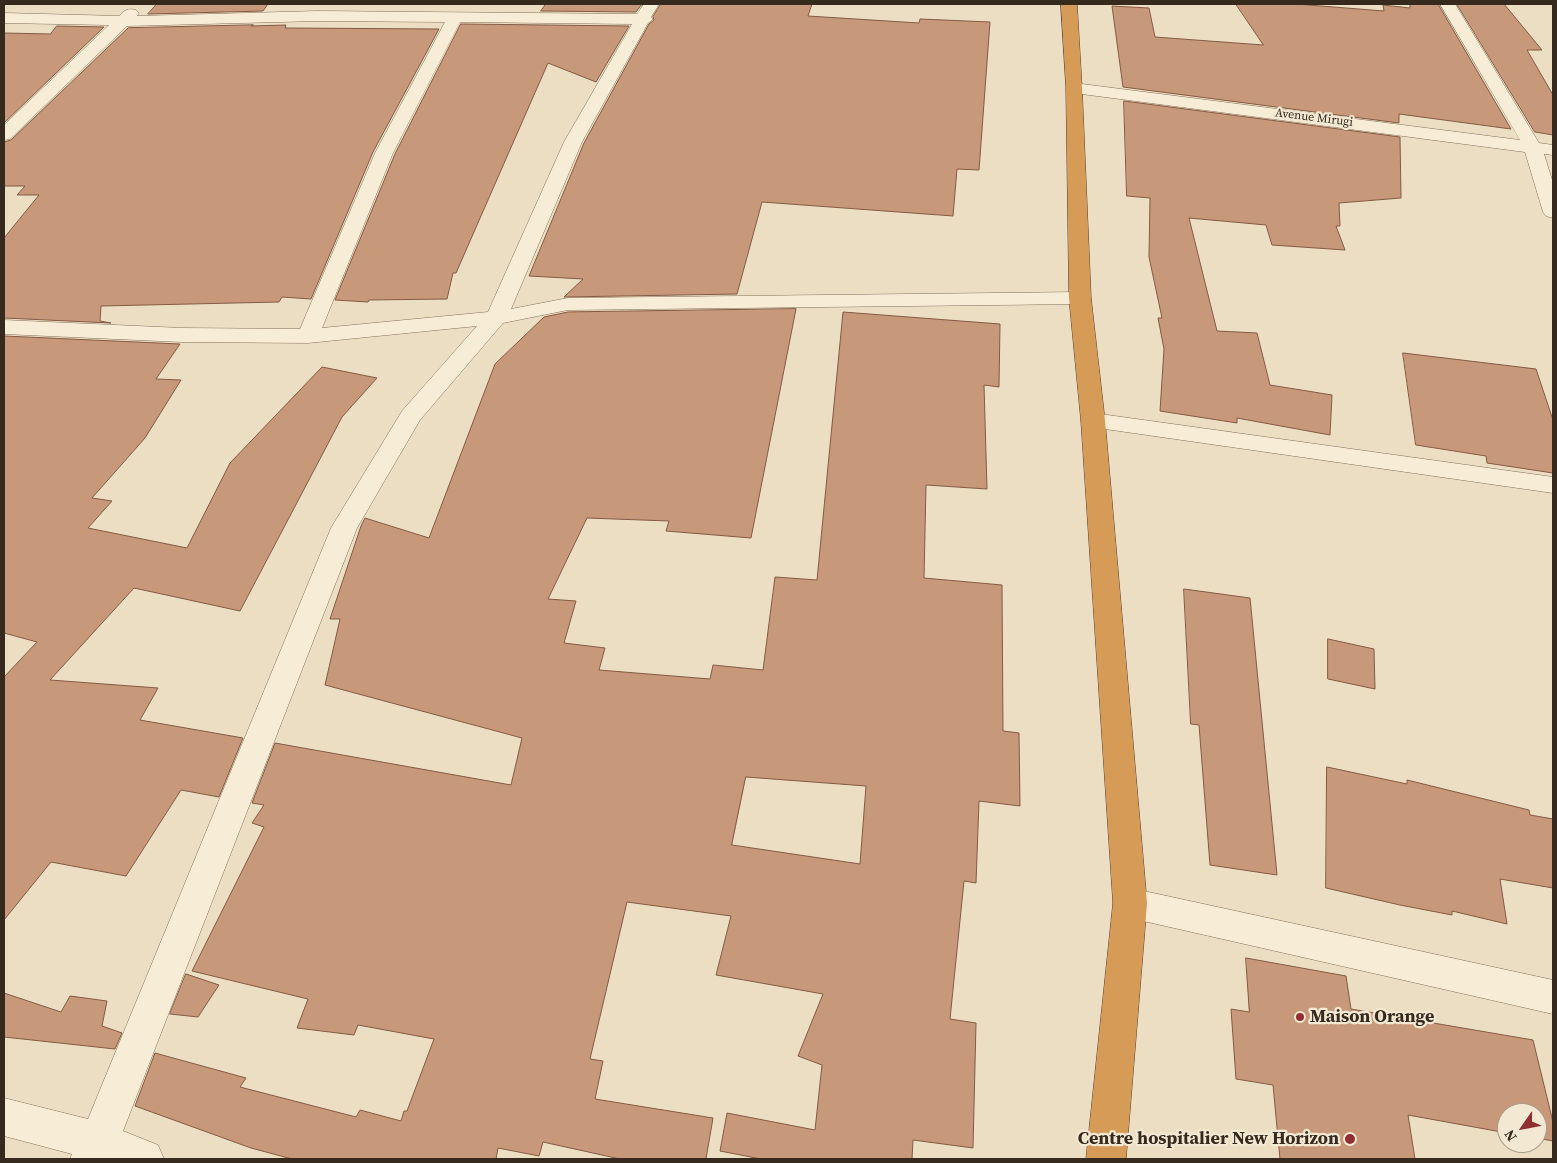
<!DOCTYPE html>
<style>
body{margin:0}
#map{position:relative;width:1557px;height:1163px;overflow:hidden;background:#ebdec3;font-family:"Source Serif 4",serif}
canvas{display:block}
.frame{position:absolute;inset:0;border:5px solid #36291e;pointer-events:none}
.north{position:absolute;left:1497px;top:1103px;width:50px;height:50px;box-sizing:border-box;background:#f3e9d2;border:1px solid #a79c8a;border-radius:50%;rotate:237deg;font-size:14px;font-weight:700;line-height:20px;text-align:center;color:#36291e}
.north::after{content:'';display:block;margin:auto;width:18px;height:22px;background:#912e32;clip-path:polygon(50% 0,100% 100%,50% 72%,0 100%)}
</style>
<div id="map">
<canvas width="1557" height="1163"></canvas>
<div class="frame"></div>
<div class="north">N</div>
</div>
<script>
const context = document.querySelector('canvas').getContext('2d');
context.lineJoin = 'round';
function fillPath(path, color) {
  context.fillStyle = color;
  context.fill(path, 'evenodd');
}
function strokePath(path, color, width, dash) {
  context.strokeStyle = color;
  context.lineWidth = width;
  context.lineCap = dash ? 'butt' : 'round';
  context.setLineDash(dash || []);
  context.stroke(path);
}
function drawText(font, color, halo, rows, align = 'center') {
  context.font = font + ' "Source Serif 4",serif';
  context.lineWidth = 4.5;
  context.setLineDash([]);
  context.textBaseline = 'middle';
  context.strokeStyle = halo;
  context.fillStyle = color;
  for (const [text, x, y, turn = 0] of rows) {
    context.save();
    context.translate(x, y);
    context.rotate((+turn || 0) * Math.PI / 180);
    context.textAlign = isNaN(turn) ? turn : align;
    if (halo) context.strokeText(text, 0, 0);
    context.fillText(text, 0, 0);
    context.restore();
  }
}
const building = new Path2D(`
 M157 4H268L263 11 148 14Z
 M546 4H642L636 12 541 11Z
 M661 4H812L808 16 919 23 920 19 990 22 979 170 957 169 953 216 762 202 737 294 564 297 583 279 529 276 584 143 649 24 654 20 653 17Z
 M1236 4H1296L1384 11 1383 5 1410 8V4H1438L1511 129 1399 114V123L1123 87 1112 6 1149 8 1155 37 1263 45Z
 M1457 4H1504L1542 50H1527L1553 95V135L1535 132Z
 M461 24 629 26 596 82 548 63 456 273H453L447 299 369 300 368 302 335 300 395 154Z
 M253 25 251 26 286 25 285 28 439 29 373 152 311 299 282 297 279 302 101 306 100 321 111 323 4 318V238L39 195H17L25 186H4V142L11 140 128 28Z
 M57 26 104 27 4 123V33L50 34Z
 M1124 101 1400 137 1401 198 1339 203 1340 226H1336L1345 250 1272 245 1266 225 1189 218 1217 331 1257 333 1270 385 1332 395 1330 435 1237 418V423L1160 411 1164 349 1158 318H1162L1149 257 1150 198 1127 196Z
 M796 309 751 538 666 531 669 521 587 518 548 599 576 601 564 643 605 648 599 670 710 679 713 665 763 670 775 577 817 580 843 312 1000 324 999 387 984 385 987 489 926 485 924 578 1002 585 1003 731 1019 733 1020 806 979 801 976 883 964 881 950 1019 976 1023 973 1148 913 1140 912 1159H761L720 1151 727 1113 815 1130 822 1065 798 1056 823 994 716 975 731 916 627 902 590 1059 603 1061 595 1099 713 1118 706 1159H620L543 1142 539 1156 498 1148 496 1159H292L251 1148 135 1106 155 1053 246 1078 240 1087 356 1117 360 1110 401 1121 404 1111H407L434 1039 358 1025 354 1035 297 1028 308 999 192 971 264 827 252 823 264 805 252 803 275 743 511 785 522 738 325 685 340 619H330L361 526 365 518 429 538 495 364 544 317 568 312ZM746 777 866 786 860 864 732 845Z
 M4 336 180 344 156 379 181 380 145 438 92 498 112 501 88 528 187 548 230 463 322 367 377 378 342 417 240 611 134 588 50 680 158 688 140 720 243 738 219 797 181 790 126 876 51 862 4 920V677L37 642 4 633Z
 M1403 353 1536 369 1553 420V473L1487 463 1486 456 1416 445Z
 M1184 589 1250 598 1277 875 1210 865 1199 725 1191 724Z
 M1328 639 1374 649 1375 689 1328 679Z
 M1327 767 1407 784V780L1529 810 1530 815 1553 819V888L1500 879 1507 924 1452 911V915L1400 905 1326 888Z
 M1246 958 1346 976 1351 1009 1533 1040 1553 1122V1141L1537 1138V1113H1507V1133L1408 1115 1415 1159H1280L1273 1085 1236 1079 1231 1009 1249 1012Z
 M186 974 219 985 198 1017 170 1014Z
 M4 993 61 1012 70 996 107 1001 102 1026 122 1033 115 1049 4 1037Z`);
fillPath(building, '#c8987b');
strokePath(building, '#835a42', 1);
const street = new Path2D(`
 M644 4H659L651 17 653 19 648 23 582 142 511 309 568 298 1080 292 1088 293 1091 298 1088 303 1080 304 568 310 503 323 420 420 357 528 123 1131 158 1145 164 1159H70L72 1154 4 1136V1098L88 1119 331 528 402 411 477 326 308 343 182 342 4 334V320L182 328 300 329 375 153 445 22 318 21 127 26 10 139 4 140V125L109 25 4 23V13L119 16C125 10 128 8 136 10L139 13 137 16 318 11 637 14ZM460 22 632 24 564 142 488 312 322 328 393 153Z
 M1440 4H1455L1539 143 1553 145V155L1544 154 1553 183V218L1546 216 1543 212 1525 152 1074 93 1068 92 1066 88 1068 84 1074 83 1520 140Z
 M1093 413 1553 477V493L1084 426 1081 421 1084 416Z
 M1130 888 1553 980V1014L1130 918 1118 914 1113 903 1118 892Z`);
const highway = new Path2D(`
 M1061 4H1077L1082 88 1091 298 1105 421 1147 903 1126 1159H1086L1113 903 1081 421 1069 298 1066 88Z`);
strokePath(street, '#85705b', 1);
strokePath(highway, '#533f2f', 1);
fillPath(street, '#f7ecd6');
fillPath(highway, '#d79b58');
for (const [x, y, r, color] of [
 [1300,1017,5,"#912e32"],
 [1350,1139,6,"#912e32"]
]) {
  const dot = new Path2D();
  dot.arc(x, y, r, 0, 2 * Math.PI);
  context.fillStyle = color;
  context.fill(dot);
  strokePath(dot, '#f3e9d2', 2);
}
drawText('12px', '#36291e', '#f3e9d2', [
 ["Avenue Mirugi",1314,118,7]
]);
drawText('bold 18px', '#36291e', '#f3e9d2', [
 ["Maison Orange",1310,1017],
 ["Centre hospitalier New Horizon",1339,1139,"right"]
], 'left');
</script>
